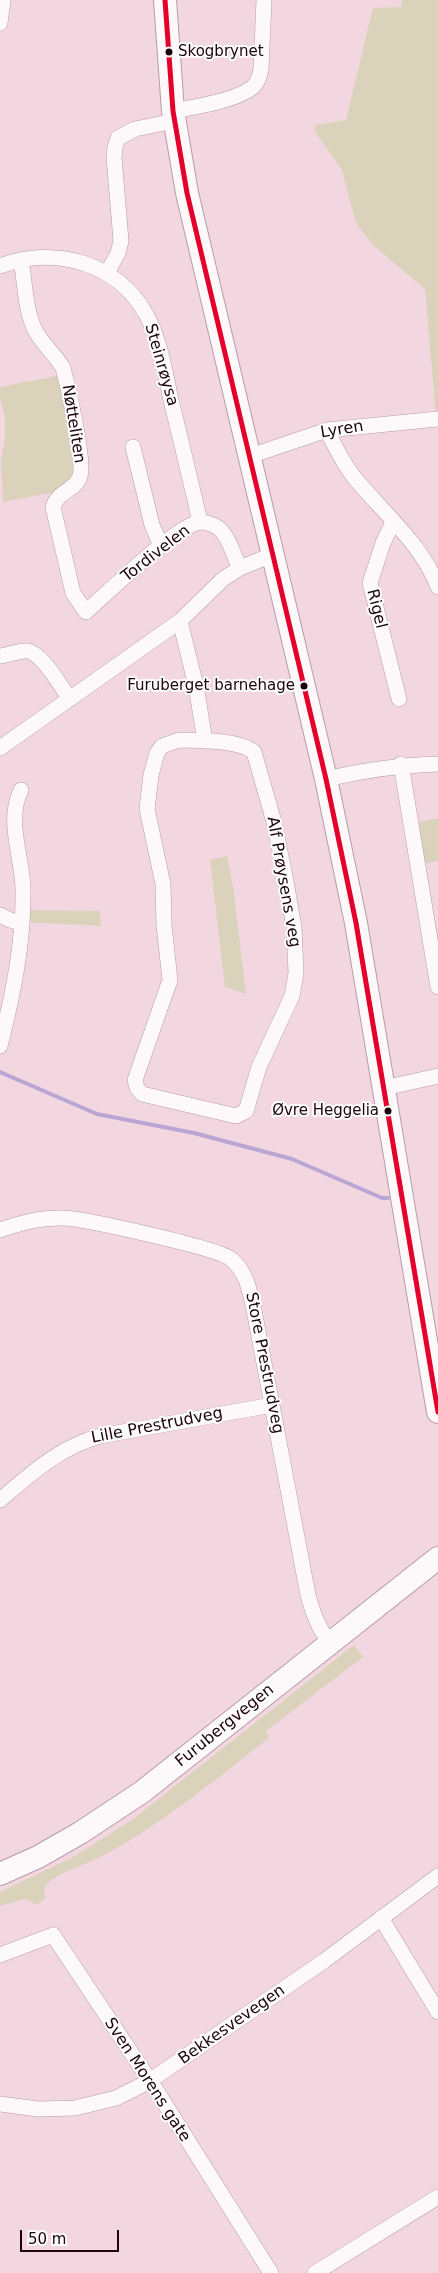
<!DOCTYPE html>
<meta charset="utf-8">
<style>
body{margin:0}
#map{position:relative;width:438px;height:2273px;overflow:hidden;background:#f3d7e0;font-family:"DejaVu Sans",sans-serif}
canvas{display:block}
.scale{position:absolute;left:20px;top:2230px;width:99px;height:22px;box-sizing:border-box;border:2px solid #1d030e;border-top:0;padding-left:6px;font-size:15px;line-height:18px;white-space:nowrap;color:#1d030e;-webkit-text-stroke:4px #fdfdfd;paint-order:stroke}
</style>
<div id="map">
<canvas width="438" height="2273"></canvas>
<div class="scale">50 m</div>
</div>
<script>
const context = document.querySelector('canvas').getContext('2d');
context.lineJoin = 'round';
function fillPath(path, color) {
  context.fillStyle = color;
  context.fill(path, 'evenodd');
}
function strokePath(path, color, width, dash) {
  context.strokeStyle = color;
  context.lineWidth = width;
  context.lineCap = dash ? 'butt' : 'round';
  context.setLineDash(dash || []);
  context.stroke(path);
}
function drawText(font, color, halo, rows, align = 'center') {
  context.font = font + ' "DejaVu Sans",sans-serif';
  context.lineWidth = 4;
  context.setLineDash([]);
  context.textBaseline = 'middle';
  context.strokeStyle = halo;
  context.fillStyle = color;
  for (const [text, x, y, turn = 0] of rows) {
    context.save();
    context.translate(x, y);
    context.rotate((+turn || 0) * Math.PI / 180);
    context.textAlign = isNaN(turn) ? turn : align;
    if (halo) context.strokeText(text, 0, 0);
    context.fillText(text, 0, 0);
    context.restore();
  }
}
fillPath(new Path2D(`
 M402 0H438V416L436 417 425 289 374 246 356 223 342 170 315 132V125L346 120 373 8 401 7Z
 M61 375 76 460 74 478 55 492 3 502 1 459 5 439V416L0 398V387Z
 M438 818V861L422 864 415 823Z
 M227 856 233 886 246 994 225 987 210 860Z
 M22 910 100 911 101 926 21 922Z
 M354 1645 363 1657 266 1731 269 1738C217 1778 166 1821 108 1853 93 1862 57 1873 47 1884 43 1889 44 1893 46 1898L36 1905 25 1899 0 1906V1892L75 1856 133 1819Z`), '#dad2bb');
strokePath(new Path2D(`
 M0 1072 97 1114 194 1133 292 1159 382 1198H388`), '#baa6d5', 4);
const street = new Path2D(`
 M0 23 3 0
 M173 111C195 107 236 101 253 87 258 82 260 76 261 69L264 0
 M21 260C25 282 25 310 35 330 42 344 55 354 63 368 68 387 85 460 80 476 76 491 58 490 53 507L73 593 86 612C107 593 177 525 200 522 205 522 211 524 215 526 228 532 233 555 240 568
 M0 266C55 245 119 263 147 316 161 342 165 373 171 400 181 441 191 482 200 522
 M107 273 118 253 121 241 114 157 115 147 118 138 135 129 174 121
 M327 430C335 447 343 463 354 477 383 513 422 544 438 587
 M133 447 152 525 161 546
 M250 456 327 430 438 419
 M393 522 383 543 370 583 399 699
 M180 621 196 686 205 741
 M0 656C8 655 20 650 28 651 43 654 61 687 70 699
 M179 740C199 740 239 740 254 752L274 822 285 876 294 927 296 973 292 996 259 1067 246 1111 236 1116 142 1094 137 1088 135 1080 170 980 164 925 163 884 147 809 151 775 157 753 162 746Z
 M0 748 180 621 223 579 240 568 274 554
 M401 764 438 987
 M326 779C365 770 398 765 438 764
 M0 915 10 920 21 923
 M0 1046C13 995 24 941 23 888 22 856 6 820 21 790
 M384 1088 438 1076
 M0 1230C21 1223 41 1217 64 1218 85 1219 218 1248 231 1259 247 1272 250 1292 254 1310L308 1595C313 1613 318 1628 330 1643
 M0 1500C32 1473 58 1448 100 1436L272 1405
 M381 1918 438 2012
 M0 1955 53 1935 158 2093 271 2273
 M0 2104 38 2109 75 2108 116 2098 148 2082 324 1961 438 1876
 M315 2273 438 2197`);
const secondary = new Path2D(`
 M165 0 173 111 187 193 326 779 356 923 438 1412
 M0 1874 38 1857 80 1833 142 1792 438 1558`);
strokePath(street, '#b79ca6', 16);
strokePath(secondary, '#b79ca6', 24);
strokePath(street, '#fdf9fa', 15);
strokePath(secondary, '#fdf9fa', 22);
strokePath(new Path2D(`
 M165 0 173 111 187 193 326 779 356 923 438 1412`), '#e4002b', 5);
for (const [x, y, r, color] of [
 [169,52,4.5,"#1d030e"],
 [304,686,4.5,"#1d030e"],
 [388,1111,4.5,"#1d030e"]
]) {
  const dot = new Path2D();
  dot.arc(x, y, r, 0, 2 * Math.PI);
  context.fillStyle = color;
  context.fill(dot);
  strokePath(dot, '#fdfdfd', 2);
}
drawText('15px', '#1d030e', '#fdfdfd', [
 ["Skogbrynet",178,52,"left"],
 ["Furuberget barnehage",295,686],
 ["Øvre Heggelia",379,1111]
], 'right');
drawText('16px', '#1d030e', '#fdfdfd', [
 ["Steinrøysa",161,365,74],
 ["Nøtteliten",73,424,81],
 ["Lyren",342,430,-9],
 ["Tordivelen",156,554,-38],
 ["Rigel",376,609,76],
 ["Alf Prøysens veg",283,882,80],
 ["Store Prestrudveg",264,1363,79],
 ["Lille Prestrudveg",157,1426,-11],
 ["Furubergvegen",225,1726,-39],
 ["Bekkesvevegen",232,2025,-35],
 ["Sven Morens gate",147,2080,57]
]);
</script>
